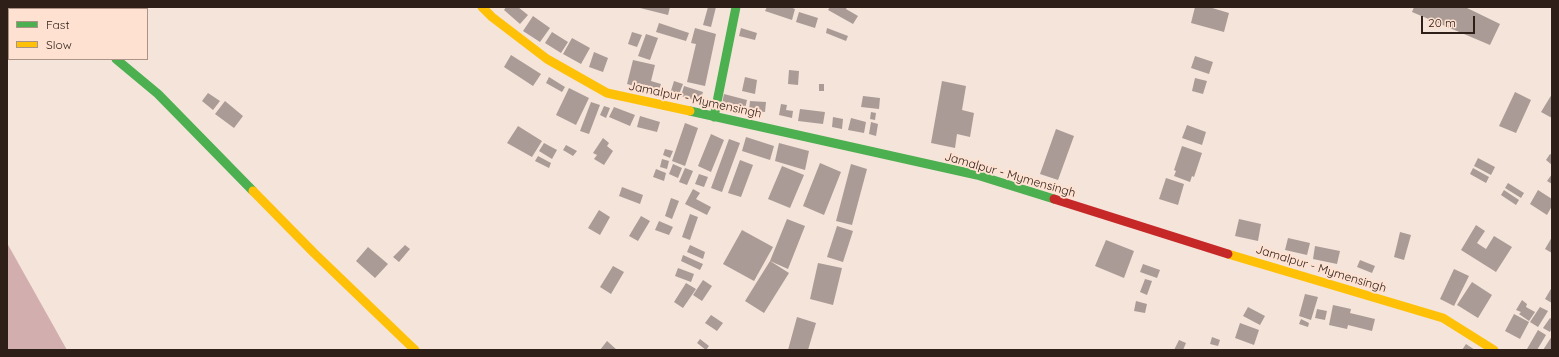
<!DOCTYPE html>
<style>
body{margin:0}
#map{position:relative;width:1559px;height:357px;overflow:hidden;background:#f4e4da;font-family:Quicksand,sans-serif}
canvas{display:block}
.frame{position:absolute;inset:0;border:8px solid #2e2019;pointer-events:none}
.legend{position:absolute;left:8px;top:8px;width:140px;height:52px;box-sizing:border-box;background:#fee1d0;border:1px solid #ab9487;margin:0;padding:5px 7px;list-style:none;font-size:12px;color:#2e2019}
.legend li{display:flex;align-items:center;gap:8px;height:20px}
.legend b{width:20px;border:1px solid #ab9487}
.scale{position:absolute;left:1421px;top:16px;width:54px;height:18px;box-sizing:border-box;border:2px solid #2e2019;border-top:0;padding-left:5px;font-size:12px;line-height:14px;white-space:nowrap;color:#2e2019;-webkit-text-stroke:3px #fee1d0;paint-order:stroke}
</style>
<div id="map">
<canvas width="1559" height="357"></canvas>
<div class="frame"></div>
<ul class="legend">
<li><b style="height:5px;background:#4caf50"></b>Fast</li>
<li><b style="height:5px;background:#ffc107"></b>Slow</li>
</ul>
<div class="scale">20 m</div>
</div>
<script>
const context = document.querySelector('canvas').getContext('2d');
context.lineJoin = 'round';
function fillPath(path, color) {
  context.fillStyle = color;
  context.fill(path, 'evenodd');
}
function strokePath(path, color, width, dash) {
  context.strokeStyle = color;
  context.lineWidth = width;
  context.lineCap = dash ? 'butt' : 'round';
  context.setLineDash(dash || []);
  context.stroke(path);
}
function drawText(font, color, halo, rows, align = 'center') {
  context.font = font + ' Quicksand,sans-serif';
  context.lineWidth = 4;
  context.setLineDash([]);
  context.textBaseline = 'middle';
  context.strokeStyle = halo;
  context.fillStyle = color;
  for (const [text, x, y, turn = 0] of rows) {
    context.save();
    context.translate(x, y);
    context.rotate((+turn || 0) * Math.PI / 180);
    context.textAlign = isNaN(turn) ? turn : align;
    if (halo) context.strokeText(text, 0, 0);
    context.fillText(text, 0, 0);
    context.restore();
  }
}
fillPath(new Path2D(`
 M7 243 67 350H7Z`), '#d3aeaf');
fillPath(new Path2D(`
 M506 7H518L528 15 520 24 504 10Z
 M636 7H670L668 15Z
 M708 7H716L711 27 703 25Z
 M767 7H790L795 9 792 20 765 11Z
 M830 7H847L846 9 858 16 853 24 828 10Z
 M1195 7H1209L1229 13 1224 32 1191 23Z
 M1414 7H1465L1500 24 1490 45 1412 12Z
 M799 12 818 18 815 28 796 22Z
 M533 16 550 28 540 42 523 31Z
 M659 23 689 33 686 41 656 32Z
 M695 28 716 34 705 86 687 82 696 44 691 43Z
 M741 28 757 33 755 40 739 36Z
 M827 28 848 36 846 41 826 33Z
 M552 32 568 42 561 53 545 43Z
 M632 32 642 35 637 47 628 44Z
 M646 34 658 38 650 60 638 56Z
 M572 38 590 48 581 64 563 54Z
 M594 52 608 58 603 72 589 67Z
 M511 55 541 74 533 86 504 67Z
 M1195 56 1213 62 1209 74 1191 68Z
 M633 60 655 65 651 81 661 84 658 93 627 84Z
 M789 70 799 71 798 85 788 84Z
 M549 77 565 87 562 92 546 83Z
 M745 77 757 80 755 94 742 91Z
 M1195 78 1207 81 1203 94 1192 91Z
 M674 81 683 84 678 97 670 94Z
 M942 81 966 86 962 110 974 113 970 137 957 134 955 148 931 143Z
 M819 84H824V91H819Z
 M684 86 703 92 700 102 681 96Z
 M569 88 589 98 576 125 556 115Z
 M1515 92 1531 100 1516 133 1499 126Z
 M208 93 220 101 213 110 202 101Z
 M724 94 747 100 745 109 722 104Z
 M1552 94V118L1541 112Z
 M863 96 880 98 879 109 861 107Z
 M225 101 243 116 234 128 215 114Z
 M750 101 766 102 765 112 749 111Z
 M591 102 600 105 589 134 580 131Z
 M781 104 787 105 786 110 793 111 792 118 779 115Z
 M604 106 610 108 606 118 600 115Z
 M614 107 635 115 630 126 609 117Z
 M800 109 825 112 823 124 798 121Z
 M871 112 876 113 875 120 870 119Z
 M640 116 660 122 657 132 637 127Z
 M833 117 843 119 842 129 832 127Z
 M851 118 866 122 864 133 848 130Z
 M871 122 878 124 876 136 869 134Z
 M685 123 698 128 685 166 672 161Z
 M1187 125 1206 132 1202 145 1182 138Z
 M518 126 542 141 532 157 507 143Z
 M1056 129 1074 136 1058 180 1040 174Z
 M711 134 724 140 711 172 698 166Z
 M746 137 774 146 770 160 742 151Z
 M603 138 609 143 607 146 613 151 604 165 594 159 597 155 593 153Z
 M729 139 740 143 722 192 711 188Z
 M544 143 557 150 552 159 539 151Z
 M779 143 809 151 805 170 775 161Z
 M566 145 577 151 573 156 563 150Z
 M1182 146 1202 153 1194 177 1192 176 1190 182 1174 176 1176 171 1174 170Z
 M665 149 673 151 670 158 663 155Z
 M1550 154 1552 155V165L1546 160Z
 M538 156 551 163 549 168 535 161Z
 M1478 158 1495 167 1491 175 1474 166Z
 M662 159 669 161 667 169 660 167Z
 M740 160 753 165 741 197 728 193Z
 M820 163 841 172 824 215 803 206Z
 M673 164 682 168 678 178 669 174Z
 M851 164 867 169 852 225 836 221Z
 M782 166 804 175 790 208 768 199Z
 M685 168 693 171 687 185 679 182Z
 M1473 168 1489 177 1486 183 1470 174Z
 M656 169 666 173 664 181 653 177Z
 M699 174 708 177 704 187 695 184Z
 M1552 174V184L1547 181Z
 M1166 178 1184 184 1178 205 1159 199Z
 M1508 183 1524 193 1521 198 1505 188Z
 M622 187 643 195 640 204 619 196Z
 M693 189 700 193 696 199 711 207 707 215 685 204Z
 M1504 190 1519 200 1516 205 1501 195Z
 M1538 190 1552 199V206L1547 215 1530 204Z
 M671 198 679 201 672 219 665 216Z
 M599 210 610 217 600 235 588 228Z
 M690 214 698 217 690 240 682 237Z
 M641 216 650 221 638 241 629 236Z
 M787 219 805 226 788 269 770 261 789 273 764 313 745 301 770 261Z
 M1239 219 1261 224 1258 241 1235 236Z
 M659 221 673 227 669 235 655 230Z
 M1476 225 1485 231 1477 243 1486 249 1494 236 1512 247 1496 272 1461 250Z
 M837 226 853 231 843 262 827 257Z
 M742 230 773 247 754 281 723 264Z
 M1400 232 1411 235 1404 260 1394 257Z
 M1552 237V253L1545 249Z
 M1288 238 1310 243 1307 255 1285 250Z
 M1106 240 1134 251 1124 278 1095 266Z
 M405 245 410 249 399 262 393 257Z
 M690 245 705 252 703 259 687 252Z
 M1315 246 1340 251 1337 264 1313 259Z
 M368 247 388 264 375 278 356 261Z
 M683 255 703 264 700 270 681 261Z
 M1360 260 1375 266 1372 273 1357 267Z
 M818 263 842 268 833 305 810 299Z
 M1143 264 1160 270 1157 278 1140 272Z
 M613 266 624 272 611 294 600 287Z
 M678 268 694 274 691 282 675 276Z
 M1454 269 1469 276 1454 306 1440 299Z
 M1145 279 1152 281 1147 295 1140 292Z
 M703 280 712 286 702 301 693 295Z
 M1472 282 1492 295 1478 318 1457 305Z
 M686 283 696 289 683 308 674 302Z
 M1552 287V303L1545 299Z
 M1305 294 1318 297 1311 320 1299 316Z
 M1522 300 1527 304 1526 307 1535 312 1529 321 1519 314 1521 312 1516 310Z
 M1136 301 1147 304 1145 313 1134 311Z
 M1333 305 1351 309 1350 313 1375 319 1372 331 1348 325 1347 329 1329 325Z
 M1248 307 1265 316 1260 325 1243 316Z
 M1540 307 1548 311 1538 327 1530 322Z
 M1317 309 1327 311 1325 320 1315 318Z
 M1514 314 1529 322 1520 339 1505 331Z
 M711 315 723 323 717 331 705 323Z
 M797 317 816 323 808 350H788Z
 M1550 318 1552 319V328L1550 332 1543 328Z
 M1301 319 1309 323 1308 327 1299 324Z
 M1240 323 1259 330 1254 345 1235 338Z
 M1538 330 1546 335 1537 350H1529L1527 349Z
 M1552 336V350H1543Z
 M1212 337 1220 340 1218 346 1210 344Z
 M700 339 709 346 706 350 697 343Z
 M1179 340 1186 343 1183 350H1174Z
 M607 341 617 350H600Z
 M1466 344 1475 350H1462Z`), '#aa9b96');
strokePath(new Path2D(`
 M32 7 34 9`), '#d5d0cd', 2.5, [1, 3]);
strokePath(new Path2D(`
 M53 7 56 9`), '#fdfbf9', 14);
strokePath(new Path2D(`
 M116 59 158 94 253 191
 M690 111 977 175 1054 199
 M714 117 736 7`), '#4caf50', 9);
strokePath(new Path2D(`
 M482 7 492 17 547 59 607 93 690 111
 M253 191 314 253 415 350
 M1228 254 1443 318 1494 350`), '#ffc107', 9);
strokePath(new Path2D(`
 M1054 199 1228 254`), '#c62828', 9);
drawText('12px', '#2e2019', '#fee1d0', [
 ["Jamalpur - Mymensingh",695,100,12],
 ["Jamalpur - Mymensingh",1010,175,16],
 ["Jamalpur - Mymensingh",1321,269,17]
]);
</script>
